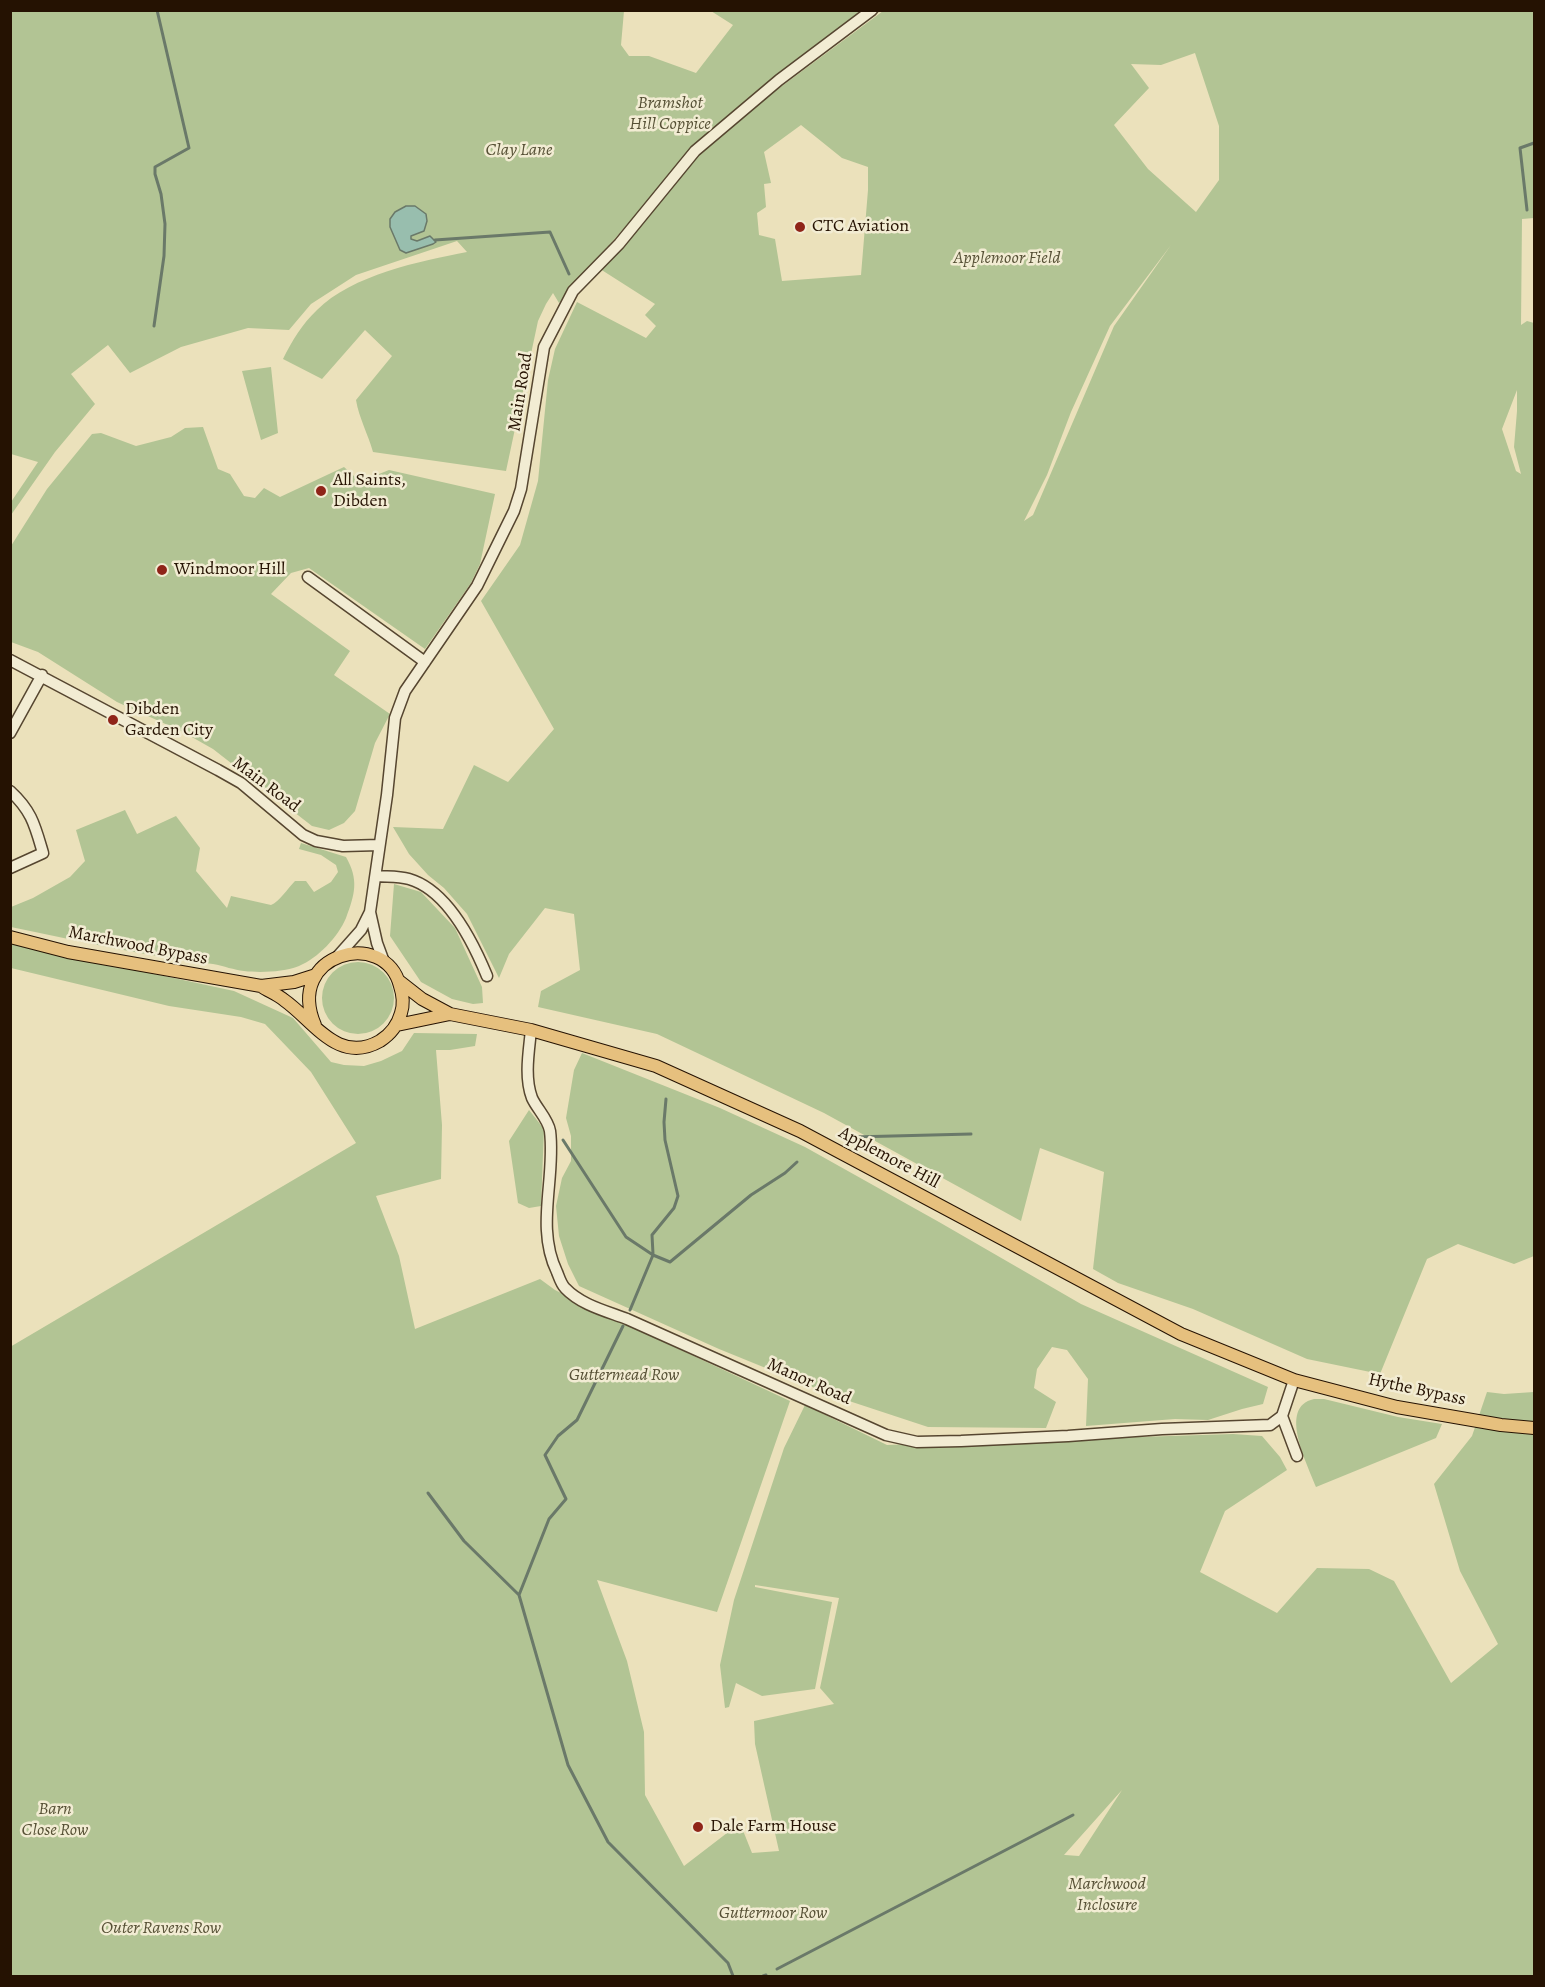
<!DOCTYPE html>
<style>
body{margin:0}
#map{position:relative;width:1545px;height:1987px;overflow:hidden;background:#ebe1bb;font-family:Alegreya,serif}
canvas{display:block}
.frame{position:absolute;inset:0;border:12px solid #251202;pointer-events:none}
</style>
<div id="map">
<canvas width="1545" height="1987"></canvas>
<div class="frame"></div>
</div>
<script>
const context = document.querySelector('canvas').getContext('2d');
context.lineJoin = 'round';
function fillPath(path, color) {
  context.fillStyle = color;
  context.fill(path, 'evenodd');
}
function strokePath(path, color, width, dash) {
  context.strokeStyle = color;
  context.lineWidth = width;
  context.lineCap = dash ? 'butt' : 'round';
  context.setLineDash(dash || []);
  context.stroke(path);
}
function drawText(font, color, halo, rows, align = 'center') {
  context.font = font + ' Alegreya,serif';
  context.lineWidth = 5;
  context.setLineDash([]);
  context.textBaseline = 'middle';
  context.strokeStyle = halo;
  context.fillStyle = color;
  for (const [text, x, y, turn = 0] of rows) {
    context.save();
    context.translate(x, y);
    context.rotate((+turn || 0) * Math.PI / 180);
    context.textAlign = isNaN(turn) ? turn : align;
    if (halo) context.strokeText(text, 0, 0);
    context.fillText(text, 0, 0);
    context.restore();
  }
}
fillPath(new Path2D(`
 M919 10 1534 11V218L1522 219 1521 325 1527 321 1534 323V1256L1514 1264 1458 1244 1427 1259 1380 1374 1307 1359 1193 1309 1118 1283 1093 1269 1104 1172 1040 1148 1021 1221 824 1113 657 1034 538 1007 541 991 580 970 574 914 545 908 509 954 499 978 467 914 444 888 428 875 409 854 393 827 443 829 474 765 508 782 554 729 481 601 520 545 538 481 548 380 555 349 577 302 646 338 656 326 645 315 655 304 597 267 660 192 625 227 559 303 553 293 546 304 538 321 506 471 373 452C368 434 359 418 356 400L392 356 365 330 322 379 283 359C292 341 302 324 317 310 352 275 420 261 467 252L457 241 356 275 311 304 289 330 248 328 181 347 130 373 108 345 71 374 95 404 55 452 11 515V502L38 462 11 454V11H624L621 45 629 56H649L696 73 733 25 711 11H881L805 60 720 132 883 11H915L917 12ZM1195 53 1219 126V180L1196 212 1148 169 1114 125 1149 88 1131 64 1161 65ZM801 125 842 158 868 167V190L861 275 782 281 775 239 759 235 757 213 766 207 764 184 771 183 764 152ZM1171 245 1114 326 1033 515 1024 521 1047 475 1071 412 1110 326ZM1517 390V411L1514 447 1521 474 1516 471 1502 429Z
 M271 367 278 433 261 440 242 371Z
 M203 427 218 469 230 474 244 496 255 498 264 488 280 497 344 467 364 485 379 474 389 470 495 494 480 564 471 583 425 649 309 568 291 573 271 594 350 651 334 675 390 714 375 743 355 811 344 823 329 830 312 826 213 749 183 732 117 702 38 652 11 642V546L47 489 92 434 101 433 136 446 171 437 185 428Z
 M125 810 137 834 176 816 200 848 196 871 227 908 231 896 271 905C279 902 288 888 295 881H306L314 892 331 882 338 872 336 865 321 855 299 849 301 843 346 857C359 880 355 894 346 918 338 937 318 958 299 966 284 972 260 973 244 971 234 970 224 966 213 964 145 956 78 941 11 927V907L33 898 70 877 85 861 76 830Z
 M394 884 421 892 455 928 482 987 483 1003 473 1004 452 999 421 982 390 936Z
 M11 943 234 991 293 1018 331 1062 344 1065 364 1066 381 1061 402 1051 414 1033 477 1034 475 1046 450 1050H436L442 1125 441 1179 376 1196 399 1256 415 1329 540 1279 555 1290 606 1315 790 1401 717 1612 597 1580 627 1661 644 1732 645 1795 684 1866 740 1823 752 1853 779 1851 755 1744 754 1721 834 1704 820 1688 839 1598 755 1585V1587L832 1602 815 1689 762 1696 736 1683 729 1707 725 1708 720 1665 734 1600 784 1448 805 1405 887 1445 1233 1434 1262 1436 1280 1457 1287 1470 1225 1511 1200 1572 1277 1613 1317 1568 1369 1569 1394 1581 1451 1683 1498 1644 1460 1571 1434 1484 1472 1436 1487 1392 1504 1394 1534 1392V1976H11L10 1347 356 1143 311 1072 265 1024 241 1017 169 1006 11 968ZM1122 1790 1079 1856 1065 1855H1064Z
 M322 998a36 36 0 1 1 72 0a36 36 0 1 1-72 0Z
 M582 1053 720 1108 805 1147 939 1222 1081 1304 1268 1387 1263 1404 1242 1409 1208 1420 1175 1419 1086 1426 1088 1379 1067 1350 1052 1347 1037 1369 1034 1388 1056 1402 1046 1428 928 1427 837 1397 719 1349 579 1286 568 1264 559 1236 556 1206 562 1178 571 1161V1136L566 1118 574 1070Z
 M529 1110 544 1129 541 1206 529 1208 518 1203 509 1141Z
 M1314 1399H1324L1398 1417 1442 1424 1436 1438 1316 1487C1308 1465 1277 1407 1314 1399Z`), '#b2c494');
const water = new Path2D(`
 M406 206H415L426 214 427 221 424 231 411 236V239L417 241 430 236 436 242 433 244 406 253 400 250 390 227V219L395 212Z`);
fillPath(water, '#98beae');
strokePath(water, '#6a7969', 1.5);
strokePath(new Path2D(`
 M1527 210 1520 148 1534 143
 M435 240 550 232 569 274
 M154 326 164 256 165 224 161 194 155 174V167L189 148 157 10
 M853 1137 971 1134
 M563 1140 626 1237 653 1255
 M653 1254 652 1235 674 1208 678 1196 665 1140 664 1122 666 1099
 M630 1310 653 1255 670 1262 751 1195 785 1173 797 1162
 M623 1326 577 1420 558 1436 545 1455 566 1499 549 1519 519 1595 568 1765 608 1842 728 1963 733 1976
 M428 1493 464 1541 519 1595
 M777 1969 1073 1815
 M763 1976 766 1975`), '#6a7969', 3);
const minor = new Path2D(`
 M308 577 425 662
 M10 660 218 770 241 783 303 835 316 841 343 846 379 845
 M10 733 42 675
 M10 791C32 811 35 826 43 853L10 868
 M376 876C387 877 398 876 409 879 447 890 473 942 487 976
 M370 912 377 943 384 962
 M337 957 361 930 370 912 387 795 395 718 405 691 477 586 514 511 521 489 544 347 573 291 619 244 695 151 779 80 872 10
 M531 1030C529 1051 524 1077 532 1098 537 1109 548 1119 550 1131 556 1178 535 1227 557 1272 559 1277 561 1284 565 1288 581 1305 606 1311 627 1319L886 1435 917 1442 961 1441 1068 1436 1162 1429 1270 1425 1282 1416 1294 1380
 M1282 1416 1297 1456`);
const major = new Path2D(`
 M10 937 68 952 261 986 294 982 316 975
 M399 981 422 999 450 1014 531 1030 656 1066 800 1131 1181 1334 1294 1380 1397 1407 1501 1425 1534 1428
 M261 986C268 991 277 994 284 1000 314 1021 338 1065 380 1041 391 1034 398 1024 401 1013 404 1004 403 995 400 986 385 927 284 953 315 1025
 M397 1025 450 1014`);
strokePath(minor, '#564630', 13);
strokePath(major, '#251202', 14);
strokePath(minor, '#f2ecd3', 10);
strokePath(major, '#e6c07e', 12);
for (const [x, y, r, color] of [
 [800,227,6,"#8f2418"],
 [321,491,6,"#8f2418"],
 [162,570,6,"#8f2418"],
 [113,720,6,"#8f2418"],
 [698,1827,6,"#8f2418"]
]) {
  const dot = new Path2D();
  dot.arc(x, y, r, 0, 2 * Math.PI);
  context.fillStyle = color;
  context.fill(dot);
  strokePath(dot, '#f2ecd3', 2);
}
drawText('italic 18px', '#565035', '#f2ecd3', [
 ["Bramshot",670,104],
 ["Hill Coppice",670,125],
 ["Clay Lane",519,151],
 ["Applemoor Field",1007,259],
 ["Guttermead Row",624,1376],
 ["Barn",55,1810],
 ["Close Row",55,1831],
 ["Marchwood",1107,1885],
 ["Inclosure",1107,1906],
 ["Guttermoor Row",773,1914],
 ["Outer Ravens Row",161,1929]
]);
drawText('18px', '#251202', '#f2ecd3', [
 ["CTC Aviation",812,227],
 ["All Saints,",333,481],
 ["Dibden",333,502],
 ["Windmoor Hill",174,570],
 ["Dibden",125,710],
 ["Garden City",125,731],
 ["Dale Farm House",710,1827]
], 'left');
drawText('18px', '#251202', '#f2ecd3', [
 ["Main Road",521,392,-81],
 ["Main Road",266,785,37],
 ["Marchwood Bypass",138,946,11],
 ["Applemore Hill",889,1158,28],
 ["Manor Road",809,1382,24],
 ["Hythe Bypass",1417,1390,12]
]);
</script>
